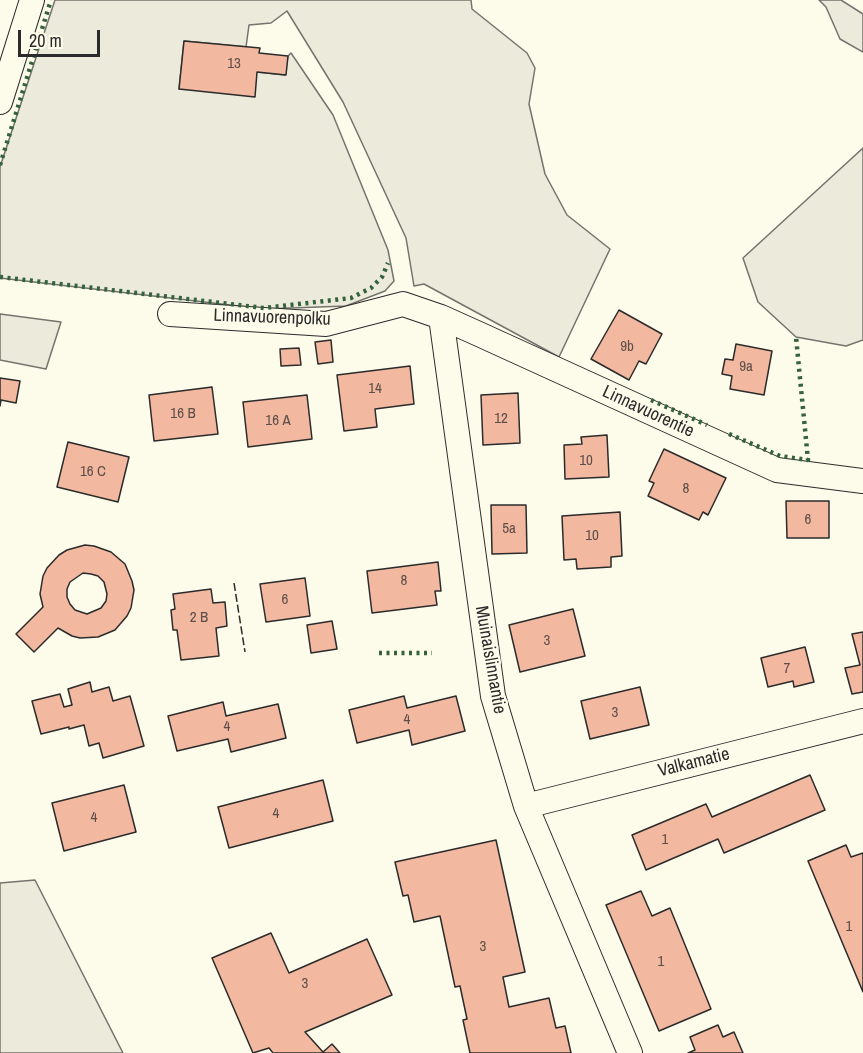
<!DOCTYPE html>
<style>
body{margin:0}
#map{position:relative;width:863px;height:1053px;overflow:hidden;background:#fdfbea;font-family:"Archivo Narrow",sans-serif}
canvas{display:block}
.scale{position:absolute;left:18px;top:30px;width:82px;height:27px;box-sizing:border-box;border:3px solid #2b2b2b;border-top:0;padding-left:8px;font-size:18px;line-height:21px;white-space:nowrap;color:#2b2b2b;-webkit-text-stroke:4px #fdfbea;paint-order:stroke}
</style>
<div id="map">
<canvas width="863" height="1053"></canvas>
<div class="scale">20 m</div>
</div>
<script>
const context = document.querySelector('canvas').getContext('2d');
context.lineJoin = 'round';
function fillPath(path, color) {
  context.fillStyle = color;
  context.fill(path, 'evenodd');
}
function strokePath(path, color, width, dash) {
  context.strokeStyle = color;
  context.lineWidth = width;
  context.lineCap = dash ? 'butt' : 'round';
  context.setLineDash(dash || []);
  context.stroke(path);
}
function drawText(font, color, halo, rows, align = 'center') {
  context.font = font + ' "Archivo Narrow",sans-serif';
  context.lineWidth = 4.5;
  context.setLineDash([]);
  context.textBaseline = 'middle';
  context.strokeStyle = halo;
  context.fillStyle = color;
  for (const [text, x, y, turn = 0] of rows) {
    context.save();
    context.translate(x, y);
    context.rotate((+turn || 0) * Math.PI / 180);
    context.textAlign = isNaN(turn) ? turn : align;
    if (halo) context.strokeText(text, 0, 0);
    context.fillText(text, 0, 0);
    context.restore();
  }
}
const green = new Path2D(`
 M55 0H471L472 9 527 53 535 68 529 104 545 174 567 215 610 249 559 357 424 284 414 286 406 238 343 102 287 11 271 23 249 25 246 47 184 41 179 89 257 72 285 75 288 56 291 53 333 115 388 250 394 281 385 291 346 306 264 309 0 278V167Z
 M819 0H841L863 14V52L840 39 826 7Z
 M863 148V340L846 346 796 337 758 302 743 258Z
 M0 314 61 322 46 369 0 360Z
 M35 880 123 1053H0V883Z`);
fillPath(green, '#ecebdb');
strokePath(green, '#74746e', 1.5);
const building = new Path2D(`
 M184 41 260 48 259 53 288 56 286 75 257 72 255 97 179 89Z
 M619 310 662 334 646 364 639 361 629 380 591 359Z
 M331 340 333 362 318 364 315 342Z
 M736 344 772 351 764 395 730 389 732 376 722 374 725 359 733 360Z
 M299 348 301 365 281 366 280 349Z
 M410 366 414 404 375 409 377 427 344 431 337 375Z
 M0 378 20 381 16 403 1 400 0 406Z
 M212 387 218 434 154 441 149 395Z
 M518 393 520 443 483 445 481 395Z
 M307 395 312 439 248 447 243 402Z
 M607 435 609 477 565 479 564 445 582 444 581 437Z
 M68 442 129 457 118 502 57 487Z
 M664 449 726 478 708 515 703 512 699 520 648 496 654 483 649 481Z
 M786 501H829V538H787Z
 M491 505H526L527 553 492 554Z
 M620 512 622 556 611 557V567L577 569 576 559 564 560 562 516Z
 M85 545 94 546 111 552 125 564 132 581 134 590 131 608 127 616 115 630 98 637 80 638 72 636 58 628 34 652 16 634 43 607 40 594 43 576 47 568 59 555 67 550ZM83 573 91 574 98 576 104 582 107 594 106 601 101 608 87 614 75 610 70 604 67 597V589L70 582Z
 M438 562 441 591H435L437 605 372 613 367 571Z
 M305 578 310 616 266 622 260 584Z
 M211 589 213 603 225 602 227 626 216 628 219 656 181 660 177 630H173L171 610 175 609 173 594Z
 M573 609 585 656 520 672 509 625Z
 M332 621 337 649 311 653 307 625Z
 M863 632V692L852 694 845 668 860 665 852 634Z
 M805 647 814 682 794 687 793 681 768 687 761 658Z
 M90 682 92 692 109 687 113 701 130 696 144 746 103 758 99 743 89 746 84 725 69 729V727L41 734 32 701 60 694 64 707 72 705 68 689Z
 M640 687 649 725 590 739 581 701Z
 M404 696 407 708 456 696 465 731 412 745 409 730 357 743 349 710Z
 M223 702 226 716 278 704 286 738 231 752 228 739 177 751 168 716Z
 M810 775 825 810 724 853 718 839 646 870 632 835 706 804 712 817Z
 M323 780 333 821 229 848 218 807Z
 M124 785 136 832 64 851 52 803Z
 M496 840 525 972 503 977 509 1007 549 998 556 1028 565 1026 571 1053H470L463 1020 467 1019 460 986 455 987 440 916 414 922 408 895 403 896 395 862Z
 M846 845 851 857 863 853V992L808 861Z
 M641 891 652 916 670 908 711 1009 659 1031 606 905Z
 M271 933 289 973 367 939 392 995 305 1032 323 1052 332 1044 340 1053H273L269 1048 253 1053 212 958Z
 M718 1025 723 1037 734 1032 743 1053H688L695 1050 690 1037Z`);
fillPath(building, '#f2b8a0');
strokePath(building, '#2b2b2b', 1.5);
const street = new Path2D(`
 M0 102 32 0
 M170 314 326 324 403 304 441 317 481 335 777 470 863 481
 M441 317 493 696 526 806 630 1053
 M526 806 863 721`);
strokePath(street, '#2b2b2b', 26);
strokePath(street, '#fdfbea', 24);
strokePath(new Path2D(`
 M0 165 51 0
 M0 277 264 308 351 298 371 288 382 277 388 263
 M651 400 707 425
 M729 434 780 456 808 460 796 337
 M379 653H432`), '#34623c', 4.5, [3, 4.5]);
strokePath(new Path2D(`
 M234 583 245 652`), '#2b2b2b', 1.5, [8, 3]);
drawText('15px', '#5d4e48', null, [
 ["13",234,64],
 ["9b",627,347],
 ["9a",746,367],
 ["14",375,389],
 ["16 B",183,414],
 ["12",501,419],
 ["16 A",278,421],
 ["10",586,461],
 ["16 C",93,472],
 ["8",686,489],
 ["6",808,520],
 ["5a",509,529],
 ["10",592,536],
 ["8",404,581],
 ["6",285,600],
 ["2 B",199,618],
 ["3",547,641],
 ["7",787,669],
 ["3",615,713],
 ["4",407,720],
 ["4",227,727],
 ["4",276,814],
 ["4",94,818],
 ["1",665,840],
 ["1",849,927],
 ["3",483,947],
 ["1",661,962],
 ["3",305,984]
]);
drawText('18px', '#2b2b2b', '#fdfbea', [
 ["Linnavuorenpolku",272,318,2],
 ["Linnavuorentie",648,412,25],
 ["Muinaislinnantie",490,660,80],
 ["Valkamatie",694,763,-14]
]);
</script>
